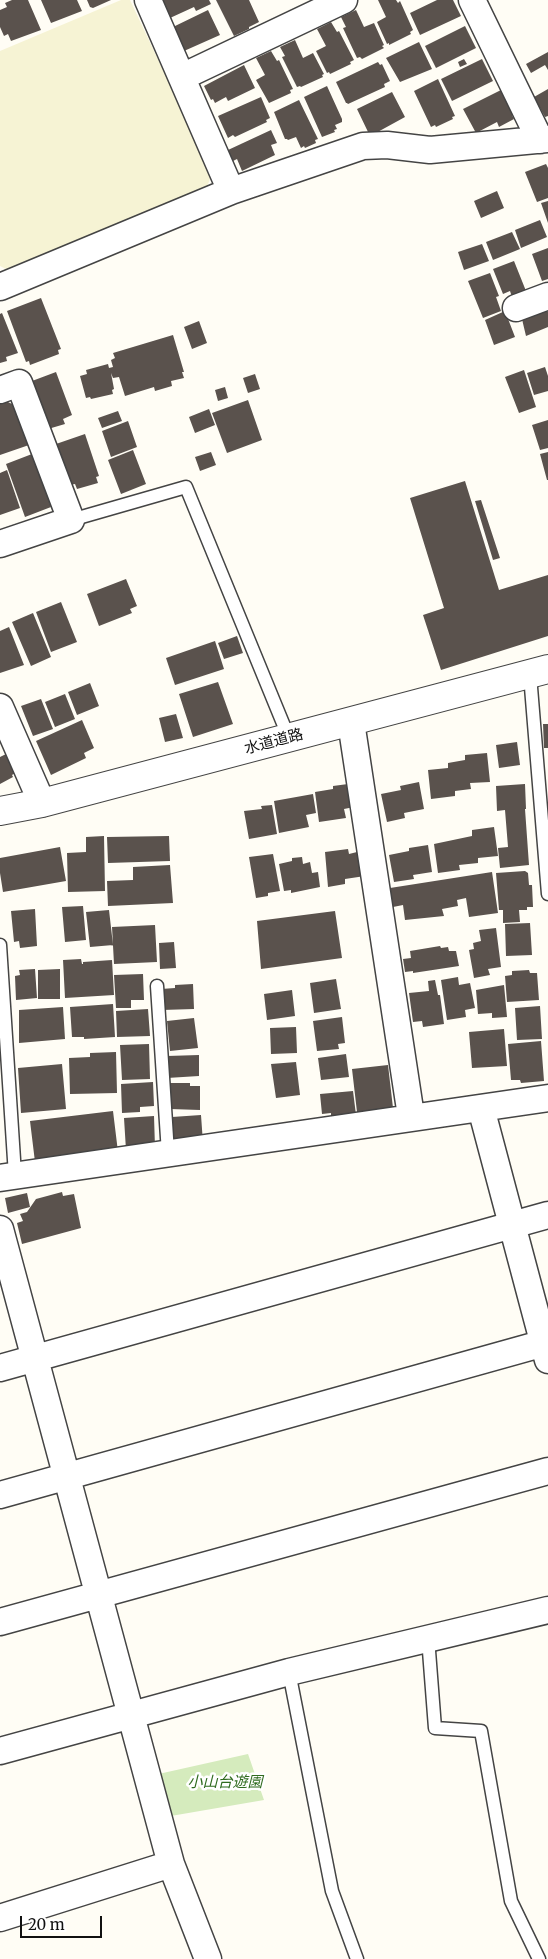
<!DOCTYPE html>
<meta charset="utf-8">
<style>
body{margin:0}
#map{position:relative;width:548px;height:1959px;overflow:hidden;background:#fffdf5;font-family:Merriweather,serif}
canvas{display:block}
.scale{position:absolute;left:20px;top:1916px;width:82px;height:22px;box-sizing:border-box;border:2px solid #111;border-top:0;padding-left:6px;font-size:15px;line-height:18px;white-space:nowrap;color:#111;-webkit-text-stroke:4px #fff;paint-order:stroke}
</style>
<div id="map">
<canvas width="548" height="1959"></canvas>
<div class="scale">20 m</div>
</div>
<script>
const context = document.querySelector('canvas').getContext('2d');
context.lineJoin = 'round';
function fillPath(path, color) {
  context.fillStyle = color;
  context.fill(path, 'evenodd');
}
function strokePath(path, color, width, dash) {
  context.strokeStyle = color;
  context.lineWidth = width;
  context.lineCap = dash ? 'butt' : 'round';
  context.setLineDash(dash || []);
  context.stroke(path);
}
function drawText(font, color, halo, rows, align = 'center') {
  context.font = font + ' Merriweather,"Noto Sans JP",serif';
  context.lineWidth = 5;
  context.setLineDash([]);
  context.textBaseline = 'middle';
  context.strokeStyle = halo;
  context.fillStyle = color;
  for (const [text, x, y, turn = 0] of rows) {
    context.save();
    context.translate(x, y);
    context.rotate((+turn || 0) * Math.PI / 180);
    context.textAlign = isNaN(turn) ? turn : align;
    if (halo) context.strokeText(text, 0, 0);
    context.fillText(text, 0, 0);
    context.restore();
  }
}
fillPath(new Path2D(`
 M121 0H130L212 174 206 189 6 269 0 266V51Z`), '#f6f3d4');
fillPath(new Path2D(`
 M248 1754 264 1800 165 1817 154 1775Z`), '#d5ebbd');
fillPath(new Path2D(`
 M12 0H28L41 30 11 41 8 34 4 36 0 27V10L7 7 5 3Z
 M41 0H77L82 11 51 23Z
 M87 0H111L93 8 90 7Z
 M162 0H209L211 4 196 11 194 7 170 18Z
 M216 0H249L259 22 249 27V29L234 36Z
 M378 0H396L398 3 400 1 413 30 410 32 411 34 389 45V43L387 44 377 22 386 17Z
 M437 0H453L461 16 420 35 410 13Z
 M208 10 220 35 184 51 173 27Z
 M356 10 364 27 374 23 384 45 382 46 384 48 362 59 360 57 357 58 343 28 346 27 341 17Z
 M331 22 337 32 339 31 354 60 350 62 351 64 330 74 329 72 327 73 316 51 326 46 317 29Z
 M465 26 476 48 436 68 425 46Z
 M295 40 303 58 313 53 324 74 322 75 323 77 301 87 300 86 297 87 282 57 285 56 280 47Z
 M419 42 432 69 400 82 386 58Z
 M271 51 277 61 279 60 293 89 290 90 291 93 269 103 256 80 265 75 256 58Z
 M548 52V70L545 65 531 73 526 64Z
 M464 59 467 64 460 67 458 62Z
 M482 59 493 81 452 101 441 79Z
 M378 62 380 65 382 64 390 81 384 84 385 87 348 104 347 103H346L336 82Z
 M244 65 255 88 228 101 226 97 215 103 213 99 211 100 204 86Z
 M438 79 455 116 452 117 453 119 436 127 435 125 431 127 414 91Z
 M327 86 342 119V122L335 125 337 129 334 130 335 132 322 137 304 97Z
 M548 89V116L545 117 534 97Z
 M501 90 514 114 512 115 514 119 499 127 497 122 476 133 463 109Z
 M392 92 405 117 374 134 373 132 369 134 357 109Z
 M261 97 270 118 266 120 267 122 235 137 233 135 228 138 218 116Z
 M299 100 318 139 315 140 316 143 305 148 304 146 301 148 296 137 288 140 287 139H285L274 112Z
 M271 130 277 143 271 145 275 155 242 171 237 159 233 161 228 150Z
 M546 164 548 168V198L537 202 525 172Z
 M497 191 504 208 481 218 474 201Z
 M548 201V223L541 203Z
 M540 220 547 237 521 248 515 230Z
 M512 232 520 249 493 260 486 242Z
 M482 244 489 261 464 270 458 252Z
 M548 248V279L542 281 532 254Z
 M514 261 526 291 512 297 510 291 503 294 493 269Z
 M490 273 499 296 496 297 501 311 483 318 468 281Z
 M41 298 61 349 58 350 59 354 30 365 29 361 26 362 7 311Z
 M545 306 548 312V327L526 336 521 315Z
 M505 311 515 337 494 345 485 320Z
 M2 313 18 353 6 357 7 361 0 363V314Z
 M199 321 207 343 192 349 184 327Z
 M173 335 184 372H182L184 378 171 381 172 386 155 391 154 387 125 396 119 377 113 378 111 373 114 389 112 390 113 394 91 399 90 397 86 398 80 376 87 374 86 370 108 364 109 368 113 367 111 360 115 358 113 353Z
 M545 367 548 376V391L534 395 527 373Z
 M524 370 536 407 519 413 505 377Z
 M56 372 72 415 63 419 65 424 48 429 32 381Z
 M255 374 260 389 248 393 243 378Z
 M225 387 228 398 218 401 215 390Z
 M4 400 14 405 29 445 0 455V401Z
 M248 400 262 440 227 453 212 413Z
 M209 409 215 425 195 433 189 417Z
 M118 411 122 421 102 428 98 418Z
 M548 420V448L540 450 532 425Z
 M128 421 137 447 111 457 102 431Z
 M85 434 99 476 96 477 98 483 77 489 75 484 70 485 56 444Z
 M133 450 146 484 121 494 108 460Z
 M211 452 216 465 200 471 195 457Z
 M548 452V480H547L540 454Z
 M32 454 51 507 25 517 6 464Z
 M7 470 20 508 0 515V473Z
 M465 481 499 590 548 575V636L441 670 423 615 444 608 410 498Z
 M481 500 500 558 493 560 475 501Z
 M126 579 137 606 130 609 132 613 99 626 87 594Z
 M61 602 77 642 51 652 36 612Z
 M33 613 51 657 31 666 12 622Z
 M9 627 24 665 0 673V631Z
 M237 636 243 653 224 659 218 643Z
 M215 641 224 669 175 685 166 658Z
 M218 682 233 724 193 737 179 694Z
 M90 683 99 706 77 715 68 692Z
 M65 694 75 719 55 727 45 702Z
 M41 699 53 729 33 736 21 706Z
 M176 714 183 738 165 742 159 718Z
 M82 720 94 748 84 753 86 758 51 775 36 741Z
 M543 724H548V748H544Z
 M517 742 520 765 499 768 496 745Z
 M10 752 18 771 12 775 13 777 0 784V757Z
 M487 753 490 782 470 783 471 789 455 791V796L431 799 428 770 448 768V763L465 760V755Z
 M419 782 424 809 404 813 405 818 387 822 381 794 401 790 400 786Z
 M348 784 354 807 344 809 346 818 319 822 315 792 333 789V786Z
 M525 784 526 809H525L529 865 500 868 498 848 508 847 505 810 497 811 496 786Z
 M313 794 316 813 306 815 309 827 279 833 274 801Z
 M272 805 277 834 249 839 244 811 262 809 261 806Z
 M494 827 498 856 478 858V863L459 865 460 870 438 873 434 844 472 836V830Z
 M104 836 105 891 68 892 67 853 86 852V837Z
 M169 836 170 861 108 863 107 837Z
 M428 845 432 872 413 875 414 879 394 882 389 855 409 851V848Z
 M60 847 66 881 3 892 0 873V858Z
 M348 849 349 854 357 852 358 858 362 857 365 876 345 879V884L328 887 325 852Z
 M273 854 280 891 268 893V896L256 898 249 857Z
 M302 857 303 864 310 862 312 873 318 872 320 887 291 893V890L284 891 279 864 292 861V858Z
 M170 865 173 903 108 906 107 881 133 880V867Z
 M525 871 528 873 529 885H532L533 907H527V910H519L520 922 503 923V910H499L496 873Z
 M492 872 498 913 469 917 466 898 457 900 458 906 442 909 444 916 405 920 403 905 393 907 390 888Z
 M83 906 86 940 65 942 62 907Z
 M35 909 37 946 20 948 19 941 14 942 11 911Z
 M109 910 113 945 90 947 86 912Z
 M335 911 342 958 261 969 257 921Z
 M530 923 532 955 506 956 505 924Z
 M155 925 157 962 114 964 112 927Z
 M496 928 501 967 488 969 490 975 474 978 469 950 474 949 473 943 481 941 479 930Z
 M174 942 176 968 160 969 159 943Z
 M440 946 441 948 448 947 449 951H456L459 966 413 973V971L405 972 403 959 411 958 410 951Z
 M81 959 82 964H83V962L112 960 114 995 65 998 63 960Z
 M35 969 37 998 16 1000 15 976 20 975 19 970Z
 M60 969V999H38V970Z
 M529 970 530 973H537L539 1000 507 1002 505 976 512 975V971Z
 M143 974 144 1000H131V1008H116L114 975Z
 M458 977 459 985 470 983 475 1008 465 1010 466 1017 447 1020 441 980Z
 M336 979 341 1009 314 1013 310 983Z
 M435 980 438 995H440L444 1024 423 1027 422 1021 413 1022 409 993 429 991 428 981Z
 M193 984 194 1009 162 1010 161 989 175 988V985Z
 M504 985 507 1017 492 1018V1013L478 1014 476 990Z
 M292 990 295 1016 267 1020 264 994Z
 M113 1004 115 1037 84 1039V1037H72L70 1007Z
 M540 1006 542 1039 517 1040 515 1008Z
 M63 1007 65 1039 19 1043V1010Z
 M148 1009 150 1036 117 1037 116 1011Z
 M342 1017 345 1043 338 1044 339 1049 317 1051 313 1021Z
 M194 1018 198 1048 170 1051 167 1021Z
 M296 1027 297 1053 271 1054 270 1028Z
 M504 1029 507 1066 472 1068 469 1032Z
 M541 1041 544 1081 521 1083 520 1080H511L508 1044Z
 M149 1044 150 1079 122 1080 120 1045Z
 M116 1052 117 1093 70 1094 69 1058 90 1057V1053Z
 M346 1054 349 1077 321 1080 318 1058Z
 M199 1055V1076L167 1078V1056Z
 M296 1062 300 1095 276 1098 271 1064Z
 M62 1064 66 1109 21 1113 18 1068Z
 M388 1065 393 1108 357 1112 352 1069Z
 M153 1082 154 1106 140 1107V1112L122 1113 121 1084Z
 M170 1083H190V1086H200V1110L170 1109Z
 M353 1091 356 1115 331 1119V1113L322 1114 320 1094Z
 M113 1111 118 1152 35 1162 30 1121Z
 M201 1115 203 1143 174 1145 172 1117Z
 M154 1116 155 1148 126 1150 124 1118Z
 M62 1192 63 1196 74 1194 81 1228 22 1244 17 1223 23 1221 20 1214 27 1212 36 1199Z
 M27 1193 30 1207 8 1213 5 1198Z`), '#5a524d');
const service = new Path2D(`
 M71 520 186 487 289 738
 M530 675 548 894
 M0 945 15 1175
 M157 986 168 1153
 M428 1638 435 1728 481 1731 511 1901 539 1959
 M289 1672 332 1891 357 1959`);
const minor = new Path2D(`
 M148 0 231 191
 M472 0 540 140
 M182 77 344 0
 M0 287 231 191 363 146 387 145 430 150 548 139
 M516 308 548 296
 M0 390 19 383 71 520 0 544
 M0 707 42 803
 M351 722 411 1116
 M481 1108 548 1360
 M0 1178 548 1098
 M0 1229 171 1864 208 1959
 M0 1368 548 1215
 M0 1495 548 1342
 M0 1622 548 1471
 M0 1751 289 1672 548 1610
 M0 1918 171 1864`);
const tertiary = new Path2D(`
 M0 811 42 803 548 669`);
strokePath(service, '#444', 15);
strokePath(minor, '#444', 29);
strokePath(tertiary, '#444', 30);
strokePath(service, '#fff', 12);
strokePath(minor, '#fff', 26);
strokePath(tertiary, '#fff', 28);
drawText('15px', '#111', '#fff', [
 ["水道道路",274,742,-15]
]);
drawText('italic 15px', '#2f6b1f', '#fff', [
 ["小山台遊園",225,1783]
]);
</script>
